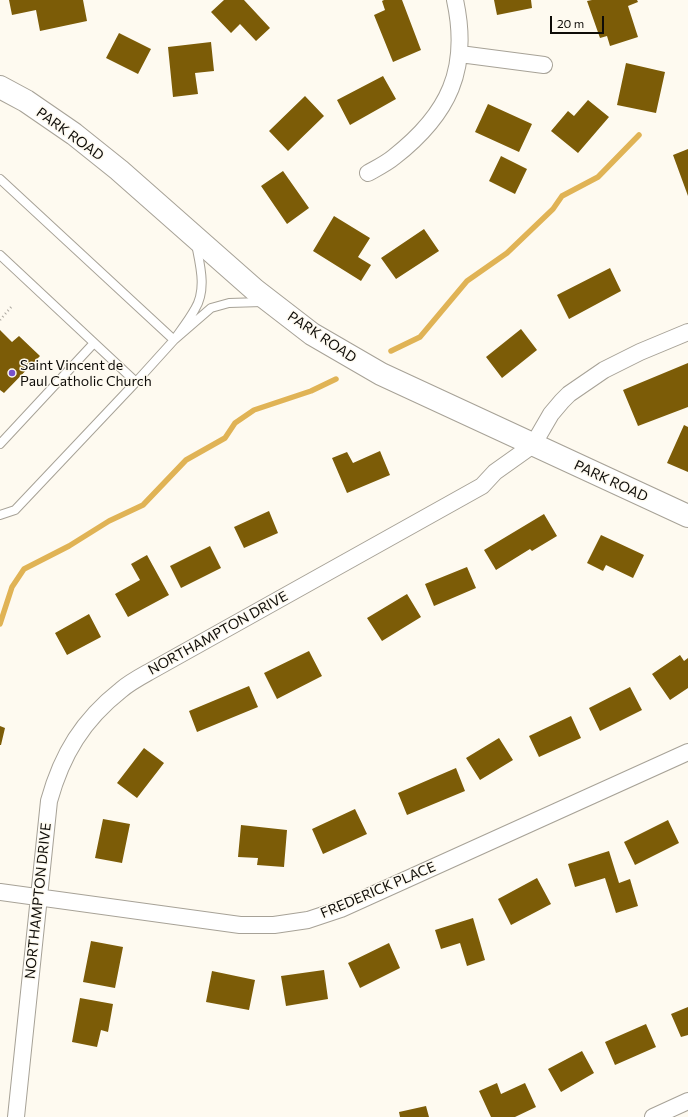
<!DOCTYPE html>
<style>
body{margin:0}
#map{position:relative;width:688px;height:1117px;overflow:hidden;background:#fefaf0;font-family:Commissioner,sans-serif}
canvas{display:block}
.scale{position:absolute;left:550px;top:16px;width:54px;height:18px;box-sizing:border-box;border:2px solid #0e0c08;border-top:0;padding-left:5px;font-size:12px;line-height:14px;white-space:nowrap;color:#0e0c08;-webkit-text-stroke:3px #fefaf0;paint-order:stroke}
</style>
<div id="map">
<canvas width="688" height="1117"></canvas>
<div class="scale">20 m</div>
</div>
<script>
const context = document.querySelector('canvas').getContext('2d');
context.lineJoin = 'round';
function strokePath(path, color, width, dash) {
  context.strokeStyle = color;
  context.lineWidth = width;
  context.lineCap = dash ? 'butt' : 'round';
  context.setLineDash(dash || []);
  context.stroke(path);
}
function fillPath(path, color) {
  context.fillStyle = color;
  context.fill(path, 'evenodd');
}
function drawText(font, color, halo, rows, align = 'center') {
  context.font = font + ' Commissioner,sans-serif';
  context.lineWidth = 3;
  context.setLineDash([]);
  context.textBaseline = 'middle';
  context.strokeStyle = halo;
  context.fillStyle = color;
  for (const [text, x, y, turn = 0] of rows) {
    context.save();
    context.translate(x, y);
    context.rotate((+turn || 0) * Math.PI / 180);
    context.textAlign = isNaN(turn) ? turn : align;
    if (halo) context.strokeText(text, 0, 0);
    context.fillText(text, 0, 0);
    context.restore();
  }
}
strokePath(new Path2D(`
 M391 351 420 337 467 281 507 253 553 209 562 196 598 177 639 135
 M0 624 12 587 24 569 69 546 109 521 143 505 186 460 225 438 235 423 254 410 311 391 336 379`), '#e0b355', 5.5);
fillPath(new Path2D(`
 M9 0H83L87 21 40 31 36 10 12 15Z
 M224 0H244L270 28 256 41 240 24 231 33 211 12Z
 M384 0H402L421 50 393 62 374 15 385 10 382 1Z
 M494 0H531L532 8 497 15Z
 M592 0H637L638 2 628 6 638 37 610 46 607 36 600 38 587 1Z
 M119 33 151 49 138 74 106 58Z
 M211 42 214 71 195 73 198 94 173 97 168 47Z
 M626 63 665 72 656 113 617 105Z
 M383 76 396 99 350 125 337 100Z
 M305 96 324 116 288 151 269 131Z
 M588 100 609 117 578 153 551 131 568 111 574 116Z
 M488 104 532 124 519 152 475 132Z
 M688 149V196L673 155Z
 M501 156 527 169 515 194 489 181Z
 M283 171 309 208 287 224 261 186Z
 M334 216 370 238 358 257 371 265 361 281 313 251Z
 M424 229 439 251 396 279 381 258Z
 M610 268 621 291 569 319 557 295Z
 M521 329 537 350 502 378 486 357Z
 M0 330 12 342 19 336 40 356 4 393 0 390Z
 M688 363V407L638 426 623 390Z
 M684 425 688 427V472L667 463Z
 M380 451 390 475 347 493 332 458 347 452 353 463Z
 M269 511 278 533 244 548 234 527Z
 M544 514 557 536 532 551 530 549 496 570 484 550Z
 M601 535 644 555 633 578 606 565 603 571 587 563Z
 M210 546 221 568 181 588 170 566Z
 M147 555 169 595 128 617 115 594 140 580 131 564Z
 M467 567 476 588 434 606 425 584Z
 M407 594 421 617 382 641 367 618Z
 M89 614 101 637 67 655 55 633Z
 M309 651 322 676 277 699 264 673Z
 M680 655 684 661 688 658V688L670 700 652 674Z
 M249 686 258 707 197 732 189 711Z
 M630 687 642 710 600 731 589 708Z
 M571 716 581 738 539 757 529 736Z
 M0 726 5 728 1 745H0Z
 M499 738 513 760 480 780 466 758Z
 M144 748 164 763 137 798 117 783Z
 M456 768 465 791 407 815 398 793Z
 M355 809 367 834 323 854 312 829Z
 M103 819 130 824 122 863 95 858Z
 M668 820 679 843 635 865 624 842Z
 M241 825 287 830 284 867 257 865 258 858 238 857Z
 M609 851 619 883 630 879 638 906 616 913 605 878 575 887 568 864Z
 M537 878 551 904 511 925 498 899Z
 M473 918 485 960 467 966 460 943 441 949 435 930Z
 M91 941 123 947 115 988 83 982Z
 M389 943 400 968 360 988 348 963Z
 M324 970 328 999 286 1006 281 976Z
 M212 971 255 980 249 1010 206 1002Z
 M80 998 113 1004 108 1032 101 1030 97 1047 72 1042Z
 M688 1007V1035L681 1037 671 1014Z
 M646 1024 656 1047 615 1065 605 1042Z
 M582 1051 594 1073 561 1092 548 1069Z
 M497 1083 501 1094 525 1083 536 1107 515 1117H491L479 1091Z
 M426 1106 429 1117H400L399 1112Z`), '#7c5c07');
const lane = new Path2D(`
 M0 179 174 340 136 382
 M196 244C200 265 207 289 195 309 189 320 181 330 174 340L211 308 229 303 262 302
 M0 255 136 382 15 510 0 515
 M0 444 94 343`);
const street = new Path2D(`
 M460 54 544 65
 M368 173C377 168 387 163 394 157 449 114 470 69 455 0
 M0 892 240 925H274L308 920 341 909 688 752
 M16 1117 49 801C62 754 83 720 121 690 129 683 140 677 149 672L482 486 495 472 533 445 551 414 562 401 569 394 604 370 640 352 688 332
 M653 1117 688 1101`);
const secondary = new Path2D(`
 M0 87 26 101 74 134 119 170 255 290 312 334 381 374 688 516`);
strokePath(lane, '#a7a297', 10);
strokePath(street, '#a7a297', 18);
strokePath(secondary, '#a7a297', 24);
strokePath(new Path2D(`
 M0 320 12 306`), '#aba79f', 2.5, [1, 3]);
strokePath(lane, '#fff', 8);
strokePath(street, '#fff', 16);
strokePath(secondary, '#fff', 22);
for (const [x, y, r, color] of [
 [12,373,4,"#7852cc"]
]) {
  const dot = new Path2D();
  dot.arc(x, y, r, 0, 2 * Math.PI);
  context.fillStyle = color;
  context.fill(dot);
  strokePath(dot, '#fefaf0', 1.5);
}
drawText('14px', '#0e0c08', '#fefaf0', [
 ["PARK ROAD",70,134,36],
 ["PARK ROAD",322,337,34],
 ["PARK ROAD",611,481,25],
 ["NORTHAMPTON DRIVE",218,633,-29],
 ["FREDERICK PLACE",378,890,-23],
 ["NORTHAMPTON DRIVE",38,901,-84]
]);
drawText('14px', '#0e0c08', '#fefaf0', [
 ["Saint Vincent de",20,365],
 ["Paul Catholic Church",20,381]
], 'left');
</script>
